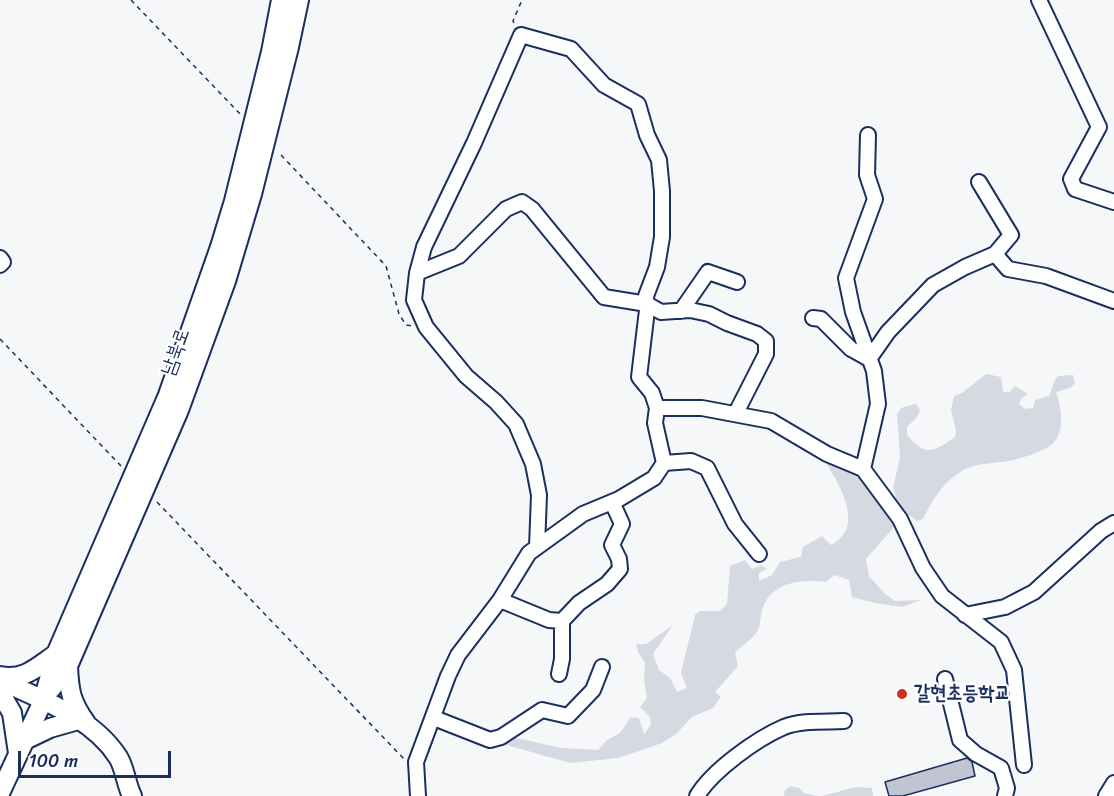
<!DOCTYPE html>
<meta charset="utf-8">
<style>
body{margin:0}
#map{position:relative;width:1114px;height:796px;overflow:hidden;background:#f6f7f9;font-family:Sriracha,sans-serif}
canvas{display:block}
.scale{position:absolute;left:18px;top:751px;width:153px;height:27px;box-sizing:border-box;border:3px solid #1b2f5e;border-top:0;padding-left:8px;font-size:18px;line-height:21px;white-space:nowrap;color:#1b2f5e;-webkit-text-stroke:4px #fff;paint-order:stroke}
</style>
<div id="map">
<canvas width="1114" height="796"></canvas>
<div class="scale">100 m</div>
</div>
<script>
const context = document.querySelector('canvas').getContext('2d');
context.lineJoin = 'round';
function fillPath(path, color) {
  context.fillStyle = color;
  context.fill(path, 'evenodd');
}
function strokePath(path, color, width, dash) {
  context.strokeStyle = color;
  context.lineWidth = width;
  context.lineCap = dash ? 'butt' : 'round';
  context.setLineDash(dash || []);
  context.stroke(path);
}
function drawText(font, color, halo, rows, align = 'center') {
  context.font = font + ' Sriracha,"Poor Story",sans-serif';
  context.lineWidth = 4.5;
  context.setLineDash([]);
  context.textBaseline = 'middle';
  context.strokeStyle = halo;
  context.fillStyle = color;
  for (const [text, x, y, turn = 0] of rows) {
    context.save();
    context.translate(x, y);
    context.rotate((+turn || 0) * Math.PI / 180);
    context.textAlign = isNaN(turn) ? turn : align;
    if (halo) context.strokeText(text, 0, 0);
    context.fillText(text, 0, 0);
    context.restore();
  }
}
fillPath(new Path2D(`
 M986 374 1001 377 1003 392H1010L1015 386 1028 394 1022 398 1019 404 1025 409 1033 408 1035 400 1049 396C1053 389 1052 382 1058 376L1073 375 1075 383 1070 388 1056 392C1061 406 1065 428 1055 441 1049 450 1019 459 1009 461 994 463 982 463 968 468 947 477 933 498 923 519L917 521 899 508 893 487 900 458 897 414 901 408 916 404 920 410 917 417 907 427V435C925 457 934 452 955 437L956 431 951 410 954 396 962 393Z
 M820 454 859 476 874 492 895 526 866 559 869 576 885 594 895 601 921 600 902 607 875 603 852 597 849 580 834 575 826 582C800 579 771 582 762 610 760 617 761 627 756 633 751 640 742 646 735 652L738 666 715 692 721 697 713 708 692 717 676 734 662 743 618 758 570 763 503 744 508 739 517 738 561 748 598 750 607 740 620 733 631 717 639 718 644 734 651 725 650 717 640 707 647 698 644 680 645 663 638 652 636 644H646L672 626 653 654 659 670 670 678 677 692 687 688 681 673 695 615 700 611H720L727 604 730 566 745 560 752 569 761 565 767 569 759 573V581L772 575 780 562 801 557 803 547 822 536 831 545C869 526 835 477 820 454Z
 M791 786 799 788 804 793 818 796H784L785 790Z
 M856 787 872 788 873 796H822Z`), '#d6d9e2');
const building = new Path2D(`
 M967 758 972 762 975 776 903 796H889L885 782Z`);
fillPath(building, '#c0c4d3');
strokePath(building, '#1b2f5e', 1.5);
const minor = new Path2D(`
 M1039 0 1099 127 1071 179 1075 189 1114 202
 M868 135 867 175 875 199 846 278 853 312 874 371 878 404 863 469 900 519 923 568 942 596 1001 642 1014 670 1024 765
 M979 182 1011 235 995 254 1008 269 1046 276 1114 301
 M0 258 3 262 0 265
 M417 273 459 256 506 209 522 202 532 209 604 297 647 304 661 312 690 310 709 314 727 323 757 334 766 341V354L736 413
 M681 311 708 272 737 282
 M813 318 821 319 851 349 869 359 888 332 933 285 965 267 995 254
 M657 408H702L771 421 827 454 863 469
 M664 463 691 461 707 468 735 524 759 554
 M500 600 549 620 562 621 579 603 607 584 620 569 619 559 612 545 622 524 612 502
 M965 615 1005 607 1034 592 1101 531 1114 523
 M559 674 562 659V621
 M945 679 960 740 976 754 1001 768 1007 788 1005 796
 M434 718 490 740 501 737 542 710 568 716 593 690 602 667
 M418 796 416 762 448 676 458 655 500 600 529 553 583 514 619 499 654 478 664 463 655 423 657 408 652 393 639 377 647 310 646 296 657 267 662 237V191L659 160 647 135 638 104 604 85 571 49 521 35 474 143 424 247 417 273 414 300 426 327 466 376 496 402 516 424 533 464 539 495 537 547
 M697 796C712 771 756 739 784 727 802 720 825 722 844 721
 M1106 796 1114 783`);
const major = new Path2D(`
 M68 666C69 691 71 702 86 723
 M0 676C24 681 37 667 56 654
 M0 680C42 700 92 717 118 757 125 768 126 784 132 796
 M51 689 68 666 179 410 226 281 252 194 289 47 299 0
 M0 692 12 713 18 753
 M25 740 50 728 78 720
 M0 793 43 701 56 654 168 395 220 247 234 201 271 52 281 0`);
strokePath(minor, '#1b2f5e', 18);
strokePath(major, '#1b2f5e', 22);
strokePath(new Path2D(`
 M131 0 241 115
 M514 23 513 21 522 0
 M281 155 386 266 399 314 406 325 413 326
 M0 339 121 466
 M157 502 405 760`), '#1b2f5e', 1.5, [4.5, 4.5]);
strokePath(minor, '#fff', 14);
strokePath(major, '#fff', 18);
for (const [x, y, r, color] of [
 [902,694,6,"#c8321e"]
]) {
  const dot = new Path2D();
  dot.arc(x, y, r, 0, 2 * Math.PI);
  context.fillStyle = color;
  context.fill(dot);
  strokePath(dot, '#fff', 2);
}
drawText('20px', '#1b2f5e', '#fff', [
 ["남북로",176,352,-70]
]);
drawText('bold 20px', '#1b2f5e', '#fff', [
 ["갈현초등학교",914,694]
], 'left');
</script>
